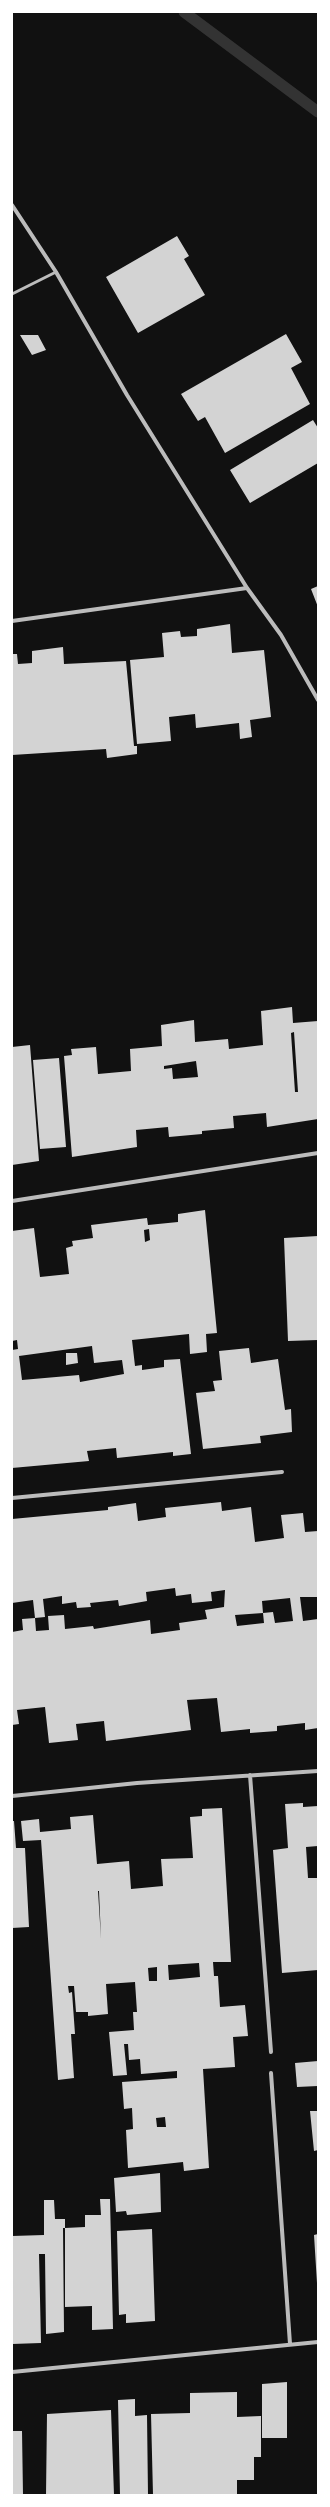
<!DOCTYPE html>
<style>
body{margin:0}
#map{position:relative;width:330px;height:2507px;overflow:hidden;background:#111;font-family:"Archivo Narrow",sans-serif}
canvas{display:block}
.frame{position:absolute;inset:0;border:13px solid #fff;pointer-events:none}
</style>
<div id="map">
<canvas width="330" height="2507"></canvas>
<div class="frame"></div>
</div>
<script>
const context = document.querySelector('canvas').getContext('2d');
context.lineJoin = 'round';
function strokePath(path, color, width, dash) {
  context.strokeStyle = color;
  context.lineWidth = width;
  context.lineCap = dash ? 'butt' : 'round';
  context.setLineDash(dash || []);
  context.stroke(path);
}
function fillPath(path, color) {
  context.fillStyle = color;
  context.fill(path, 'evenodd');
}
strokePath(new Path2D(`
 M184 12 318 112`), '#333', 11);
fillPath(new Path2D(`
 M177 236 189 256 184 259 205 295 138 333 106 277Z
 M286 334 302 362 291 368 310 404 225 453 205 417 198 421 181 394Z
 M20 335H38L46 350 32 355Z
 M313 420 318 428V463L250 503 230 470Z
 M318 586V607L311 589Z
 M230 624 232 653 264 650 271 717 250 720 252 737 240 739 239 723 196 728 195 714 169 717 171 741 137 744 130 660 164 657 162 633 180 631 181 637 197 636V629Z
 M63 647 64 664 126 661 134 746H137V754L107 758 106 749 12 755V654H17L18 664 32 663V651Z
 M292 1007 293 1023 318 1021V1119L267 1127 266 1113 233 1116 234 1128 202 1131V1134L169 1137 168 1127 136 1130 137 1147 72 1157 64 1056 72 1055 71 1049 96 1047 98 1074 131 1071 130 1049 162 1046 161 1025 194 1020 195 1042 228 1039 229 1049 263 1045 261 1011ZM294 1032 298 1092H295L291 1033ZM196 1061 198 1077 173 1079 172 1068 164 1069V1066Z
 M30 1045 39 1161 12 1165V1047Z
 M59 1058 66 1147 40 1149 33 1060Z
 M205 1210 217 1333 206 1334 207 1352 190 1354 189 1334 132 1340 135 1366 142 1365V1370L164 1367V1360L180 1359 191 1454 173 1456V1452L117 1458 116 1448 87 1451 89 1461 12 1468V1350L18 1349 17 1340 12 1341V1231L34 1228 40 1277 69 1274 66 1248 73 1246 72 1241 93 1238 91 1225 147 1218 148 1225 178 1222V1214ZM149 1229 150 1240 145 1242 144 1230ZM92 1346 94 1363 122 1360 124 1374 80 1382 79 1375 22 1380 19 1356Z
 M318 1236V1340L288 1341 284 1238Z
 M249 1348 251 1363 278 1359 285 1410 291 1409 292 1432 260 1436 261 1443 203 1449 196 1393 215 1391 213 1381 222 1380 219 1351Z
 M66 1353H77L78 1363 66 1365Z
 M221 1502 222 1511 251 1507 255 1542 284 1538 281 1515 303 1513 305 1532 318 1531V1597H300L303 1621 318 1619V1728L305 1730V1723L277 1726V1731L250 1733V1729L221 1732 217 1698 187 1700 191 1730 106 1741 104 1721 76 1724 78 1740 49 1743 45 1707 17 1710 19 1724 12 1725V1632L23 1630 22 1619 35 1618 33 1600 12 1603V1519L108 1510V1507L136 1503 138 1521 166 1517 165 1508ZM175 1588 176 1596 191 1594 192 1603 212 1601 211 1592 225 1590 224 1607 205 1610 207 1619 179 1623 180 1630 151 1634 150 1620 94 1629 93 1626 65 1629 64 1615 48 1616 49 1630 36 1631 35 1618 45 1617 43 1599 62 1596V1604L76 1602 77 1608 91 1607 90 1603 118 1600 119 1606 147 1601 146 1592ZM290 1598 293 1621 275 1623 273 1612 263 1613 264 1623 237 1626 235 1615 263 1613 262 1601Z
 M303 1803V1807L318 1806V1846L306 1847 308 1878H318V1970L282 1973 273 1850 288 1848 285 1804Z
 M222 1808 231 1962H213L214 1976H218L220 2007 245 2005 248 2036 233 2037 235 2067 203 2069 209 2168 184 2171 183 2162 128 2168 126 2130 133 2129 132 2108 124 2109 122 2082 177 2078V2071L141 2074 140 2059 129 2060 128 2044H124L127 2075 113 2076 109 2032 134 2030 133 2012H137L135 1982 106 1984 108 2014 88 2016V2012H76L74 1986H68L69 1993 72 1992 75 2034H71L74 2078 58 2080 41 1840 23 1841 21 1821 39 1819 40 1832 71 1829 70 1817 93 1815 97 1864 129 1861 131 1889 163 1886 161 1859 193 1858 190 1817 202 1816V1809ZM98 1891H99L101 1939ZM199 1963 200 1977 169 1980 168 1965ZM157 1967V1981H149L148 1968ZM165 2117 166 2127H157L156 2118Z
 M12 1821H14L16 1848H25L29 1927 12 1928Z
 M318 2061V2086L297 2087 295 2063Z
 M310 2111H318V2150L314 2151Z
 M160 2173 161 2212 127 2215 126 2211 116 2212 114 2178Z
 M100 2199H110L113 2329 92 2330V2306L65 2307V2228L85 2227V2215H101Z
 M44 2200H54L55 2219H65V2228H63L64 2332 46 2334 45 2254H39L41 2343 12 2344V2236L44 2235Z
 M152 2229 155 2321 126 2323V2314L119 2315 117 2231Z
 M318 2234V2283H317L314 2235Z
 M287 2382V2438H262V2384Z
 M237 2392V2417L261 2416V2457H254V2480H237V2495H153L151 2414 190 2413V2393Z
 M135 2399V2416L147 2415 148 2495H120L118 2400Z
 M111 2410 114 2495H46L47 2414Z
 M12 2431H22L23 2495H12Z`), '#d3d3d3');
strokePath(new Path2D(`
 M12 294 56 272`), '#bcbcbc', 3);
strokePath(new Path2D(`
 M12 205 56 272 127 395 247 588 281 635 318 700
 M12 621 247 588
 M12 1201 318 1153
 M12 1498 282 1472
 M250 1775 271 2052
 M12 1796 137 1783 318 1771
 M271 2073 290 2344
 M12 2372 318 2342`), '#bcbcbc', 4);
</script>
